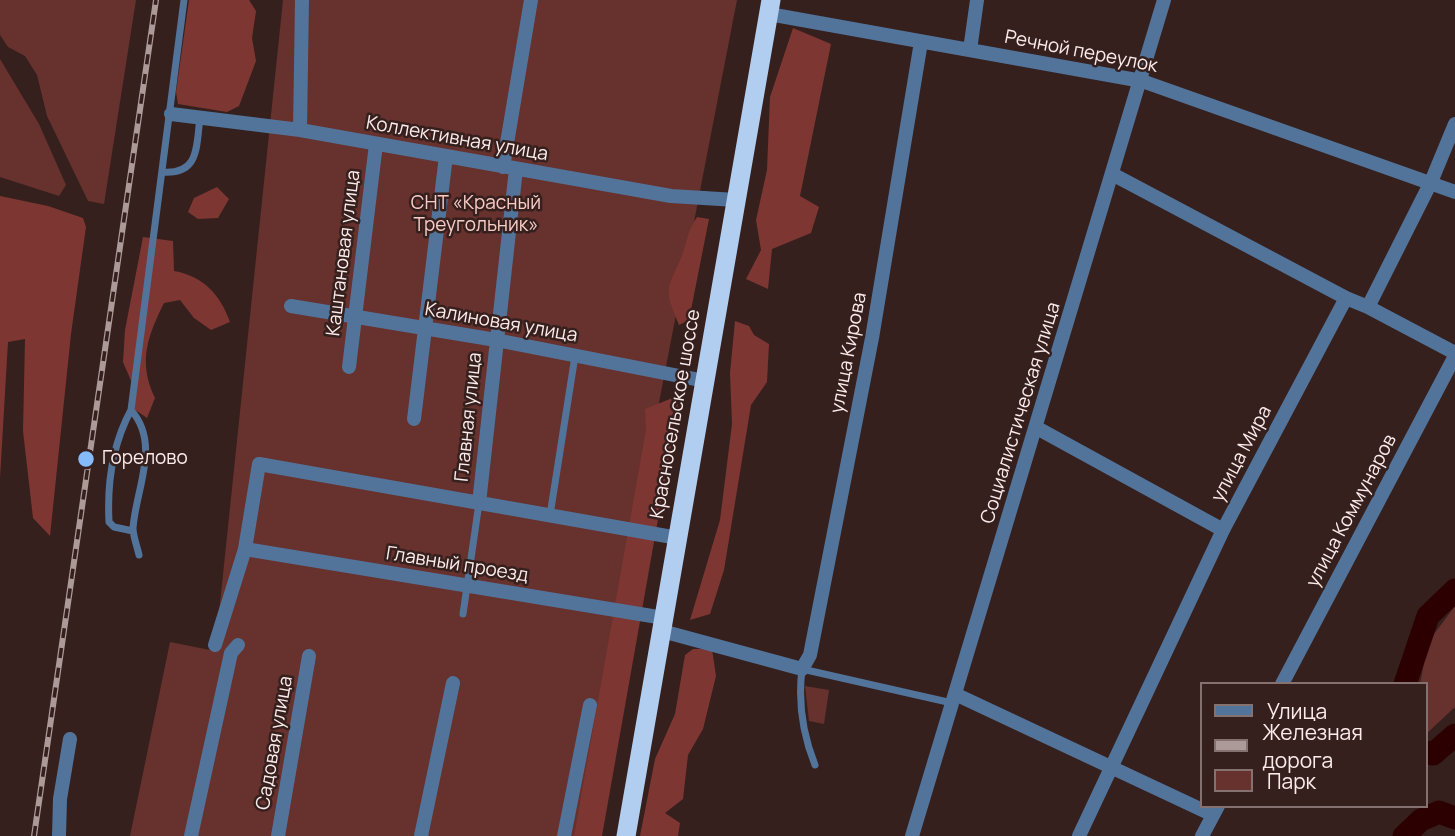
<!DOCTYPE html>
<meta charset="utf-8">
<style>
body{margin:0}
#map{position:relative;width:1455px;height:836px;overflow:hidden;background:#35201e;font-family:Manrope,sans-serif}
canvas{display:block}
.legend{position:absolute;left:1200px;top:682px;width:228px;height:126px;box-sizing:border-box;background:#35201e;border:2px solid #847170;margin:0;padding:9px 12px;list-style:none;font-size:21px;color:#fbebea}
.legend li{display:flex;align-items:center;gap:14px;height:35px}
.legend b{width:35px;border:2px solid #847170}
</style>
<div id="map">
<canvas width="1455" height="836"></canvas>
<ul class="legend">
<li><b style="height:9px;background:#52749b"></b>Улица</li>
<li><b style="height:9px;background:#ac9a98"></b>Железная дорога</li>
<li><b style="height:19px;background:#67312d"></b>Парк</li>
</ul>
</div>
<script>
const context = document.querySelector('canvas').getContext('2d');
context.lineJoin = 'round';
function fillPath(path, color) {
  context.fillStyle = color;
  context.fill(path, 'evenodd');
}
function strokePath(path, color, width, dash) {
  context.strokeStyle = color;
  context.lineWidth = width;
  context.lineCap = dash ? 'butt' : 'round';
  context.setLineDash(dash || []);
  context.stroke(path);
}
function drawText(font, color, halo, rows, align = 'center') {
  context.font = font + ' Manrope,sans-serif';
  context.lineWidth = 5;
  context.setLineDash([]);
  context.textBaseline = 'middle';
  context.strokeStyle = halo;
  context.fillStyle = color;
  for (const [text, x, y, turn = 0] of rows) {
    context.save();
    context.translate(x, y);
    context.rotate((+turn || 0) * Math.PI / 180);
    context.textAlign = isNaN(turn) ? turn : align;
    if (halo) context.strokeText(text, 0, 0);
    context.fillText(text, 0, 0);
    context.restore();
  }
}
fillPath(new Path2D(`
 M0 0H136L104 204 88 201 47 116 37 75 25 56 8 47 0 35Z
 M283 0H737L575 836H130L170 642 215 651Z
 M0 59 39 124 66 185 59 196 0 177Z
 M1455 606V707L1425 735V684H1420L1428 642Z
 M805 686 829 690 824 724 809 721Z`), '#67312d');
fillPath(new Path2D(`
 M189 0H249L256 11 252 38 256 61 239 106 227 112 178 104 176 92Z
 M793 28 831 44 800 196 819 207 811 233 772 249 768 289 746 279 761 250 756 220 767 170 770 97Z
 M217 187 229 199 218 218 198 219 188 212 194 198Z
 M0 196 48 206 83 218 86 227 71 334 50 536 33 518 23 431 25 339 8 342 0 478Z
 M697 217 709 219 689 320 679 325C664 288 666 292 681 258 687 243 687 231 697 217Z
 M143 237 173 241 174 271C203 276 220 294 230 322L211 330 194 318 180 300 164 303C147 337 138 363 155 398L147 418 134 409 132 383 123 362 125 330Z
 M735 321 749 326 754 335 769 344 767 382 751 405 724 570 710 614 690 620 720 520 732 424 730 373Z
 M680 395 602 836H574L646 430 645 409Z
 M693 649H712L716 676 703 729 688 755 683 799 665 813 680 823 678 836H640L655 759 675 714 685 655Z`), '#7e3632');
strokePath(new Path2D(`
 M1405 684 1428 616 1455 590
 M1425 752 1433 754 1455 735
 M1404 836 1421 820 1439 812 1455 818`), '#2c0000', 23);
strokePath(new Path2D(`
 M162 172C200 175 196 146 200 118
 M131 410C161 444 136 488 133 528 133 536 137 546 139 555
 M550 515 575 356
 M133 531 114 527 109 522C107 483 112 445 131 410L184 0
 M463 614 479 503
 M815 765C803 735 798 701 802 669L952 703`), '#52749b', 7);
strokePath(new Path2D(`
 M769 14 1142 81 1455 192
 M970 50 977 0
 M171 114 300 130 671 196 736 200
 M300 130 302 0
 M503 167 531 0
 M1114 175 1346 298
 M291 306 496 340 705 381
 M1368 307 1455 353
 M349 367 376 144
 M414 419 446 156
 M1037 428 1223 530
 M479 503 516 169
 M245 549 664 618
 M662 631 802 669 810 655 872 338 921 42
 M215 645 245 549 259 464 678 538
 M1282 684 1455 356
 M955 694 1213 815
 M59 836 60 799 70 739
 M191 836 231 653 238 645
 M278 836 309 656
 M421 836 453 683
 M564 836 590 705
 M912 836 1164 0
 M1079 836 1223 530 1346 298 1368 307 1431 182 1455 124
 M1202 836 1218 806`), '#52749b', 14);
strokePath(new Path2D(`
 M626 836 771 0`), '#b1cef0', 19);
const rail = new Path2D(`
 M34 836 156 0`);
strokePath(rail, '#ac9a98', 6);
strokePath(rail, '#35201e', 3.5, [10]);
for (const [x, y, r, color] of [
 [86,459,9,"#85bbfb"]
]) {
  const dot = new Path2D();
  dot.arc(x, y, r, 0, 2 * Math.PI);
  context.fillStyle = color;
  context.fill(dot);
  strokePath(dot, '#35201e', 2.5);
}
drawText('19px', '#fbebea', '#35201e', [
 ["Речной переулок",1081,52,11],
 ["Коллективная улица",457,139,10],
 ["Каштановая улица",344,253,-83],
 ["Калиновая улица",501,323,10],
 ["улица Кирова",849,353,-79],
 ["Социалистическая улица",1021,413,-73],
 ["Красносельское шоссе",676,414,-80],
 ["Главная улица",469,417,-84],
 ["улица Мира",1242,454,-62],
 ["улица Коммунаров",1352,511,-62],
 ["Главный проезд",457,565,9],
 ["Садовая улица",275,743,-80]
]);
drawText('19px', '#f9cbc6', '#35201e', [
 ["СНТ «Красный",476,204],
 ["Треугольник»",476,226]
]);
drawText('19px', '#fbebea', '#35201e', [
 ["Горелово",102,459]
], 'left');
</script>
